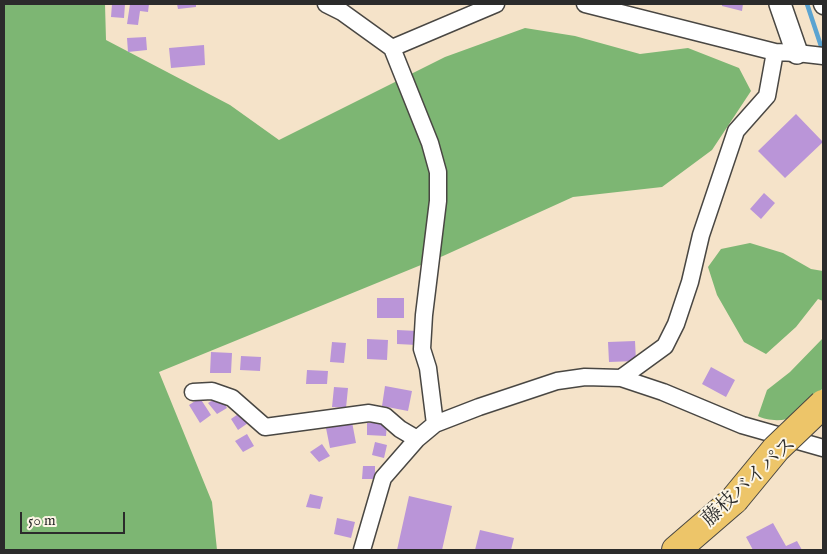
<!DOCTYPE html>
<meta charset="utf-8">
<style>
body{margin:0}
#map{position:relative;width:827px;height:554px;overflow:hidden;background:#f5e3c9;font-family:"IM FELL English",serif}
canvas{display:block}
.frame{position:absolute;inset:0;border:5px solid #2b2b2b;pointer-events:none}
.scale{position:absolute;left:20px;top:512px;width:105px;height:22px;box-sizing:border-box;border:2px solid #2b2b2b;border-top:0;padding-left:6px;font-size:15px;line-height:18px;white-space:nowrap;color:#2b2b2b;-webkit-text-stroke:4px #fcf5e5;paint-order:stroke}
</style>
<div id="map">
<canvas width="827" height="554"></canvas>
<div class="frame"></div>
<div class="scale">50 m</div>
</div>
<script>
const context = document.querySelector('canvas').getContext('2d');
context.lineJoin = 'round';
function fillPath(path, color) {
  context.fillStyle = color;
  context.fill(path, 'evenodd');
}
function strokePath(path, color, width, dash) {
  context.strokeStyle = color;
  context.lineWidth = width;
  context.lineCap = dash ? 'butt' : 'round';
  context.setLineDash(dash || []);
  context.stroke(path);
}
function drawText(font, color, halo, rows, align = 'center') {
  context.font = font + ' "IM FELL English","Noto Serif JP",serif';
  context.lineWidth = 4;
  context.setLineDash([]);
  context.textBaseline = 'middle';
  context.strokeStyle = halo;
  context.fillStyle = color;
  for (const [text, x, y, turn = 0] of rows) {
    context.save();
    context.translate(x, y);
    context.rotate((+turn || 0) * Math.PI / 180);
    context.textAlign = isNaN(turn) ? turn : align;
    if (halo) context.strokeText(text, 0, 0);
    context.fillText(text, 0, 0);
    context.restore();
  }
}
fillPath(new Path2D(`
 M4 4H105L106 40 230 105 279 140 445 57 525 28 575 36 640 54 688 48 739 68 751 91 712 150 662 187 573 197 443 256 159 372 212 502 217 550H4Z
 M750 243 783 253 811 269 823 271V301L818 299 796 327 766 354 744 342 717 295 708 267 721 249Z
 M823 338V388C816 395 801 412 794 416 785 422 767 421 758 416L767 390 790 372Z`), '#7db673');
strokePath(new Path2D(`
 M807 4 823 52`), '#5aa3d1', 4.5);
fillPath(new Path2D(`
 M112 4H125L124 18 111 17Z
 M130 4H149L148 12 140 11 138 25 127 24Z
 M177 4H196V7L178 9Z
 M722 4H743L742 11 722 6Z
 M146 37 147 50 128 52 127 38Z
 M204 45 205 65 171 68 169 48Z
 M796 114 823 142 785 178 758 151Z
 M764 193 775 203 761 219 750 209Z
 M377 298H404V318H377Z
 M397 330 418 331 417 345 397 344Z
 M367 339 388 340 387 360 367 359Z
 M635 341 636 361 609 362 608 342Z
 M332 342 346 343 344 363 330 362Z
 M211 352 232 353 231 373H210Z
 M241 356 261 357 260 371 240 370Z
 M711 367 735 380 726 397 702 384Z
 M307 370 328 371 327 384H306Z
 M385 386 412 391 408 411 382 406Z
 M334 387 348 388 346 408 332 407Z
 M220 396 227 408 217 414 208 403Z
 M200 398 211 415 200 423 189 405Z
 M241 412 248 423 238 430 231 419Z
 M352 422 356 443 330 448 326 428Z
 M367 423H387L386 436 367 435Z
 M247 434 254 446 243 452 235 441Z
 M375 442 387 445 384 458 372 455Z
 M322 444 330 456 319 462 310 452Z
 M363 466H375V479H362Z
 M310 494 323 497 320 509 306 507Z
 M409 496 452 506 442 550H397Z
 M337 518 355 522 351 538 334 534Z
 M773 523 786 546 797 541 802 550H753L746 537Z
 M480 530 514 538 511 550H475Z`), '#ba95d8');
const minor = new Path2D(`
 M326 4 342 12 392 48 430 143 438 172V201L424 315 422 349 428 368 435 424
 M585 4 775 52 797 53 823 56
 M822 4 823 6
 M392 48 496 4
 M621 378 665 346 676 324 690 282 701 235 736 131 767 96 775 52
 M193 392 212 391 232 398 265 427 369 413 385 416 400 429 417 439
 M362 550 383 478 417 439 435 424 479 407 557 381 585 377 621 378 663 392 742 425 823 448`);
const tertiary = new Path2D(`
 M780 4 797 53`);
const motorway = new Path2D(`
 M676 550 734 500`);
strokePath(minor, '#494743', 19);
strokePath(tertiary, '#494743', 24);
strokePath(motorway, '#494743', 30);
strokePath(minor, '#fff', 16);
strokePath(tertiary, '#fff', 21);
strokePath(motorway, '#edc569', 28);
const motorwayBridge = new Path2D(`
 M734 500 776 449 823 404`);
strokePath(motorwayBridge, '#494743', 30, []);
strokePath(motorwayBridge, '#edc569', 28);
drawText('20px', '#2b2b2b', '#fcf5e5', [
 ["藤枝バイパス",750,483,-43]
]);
</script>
